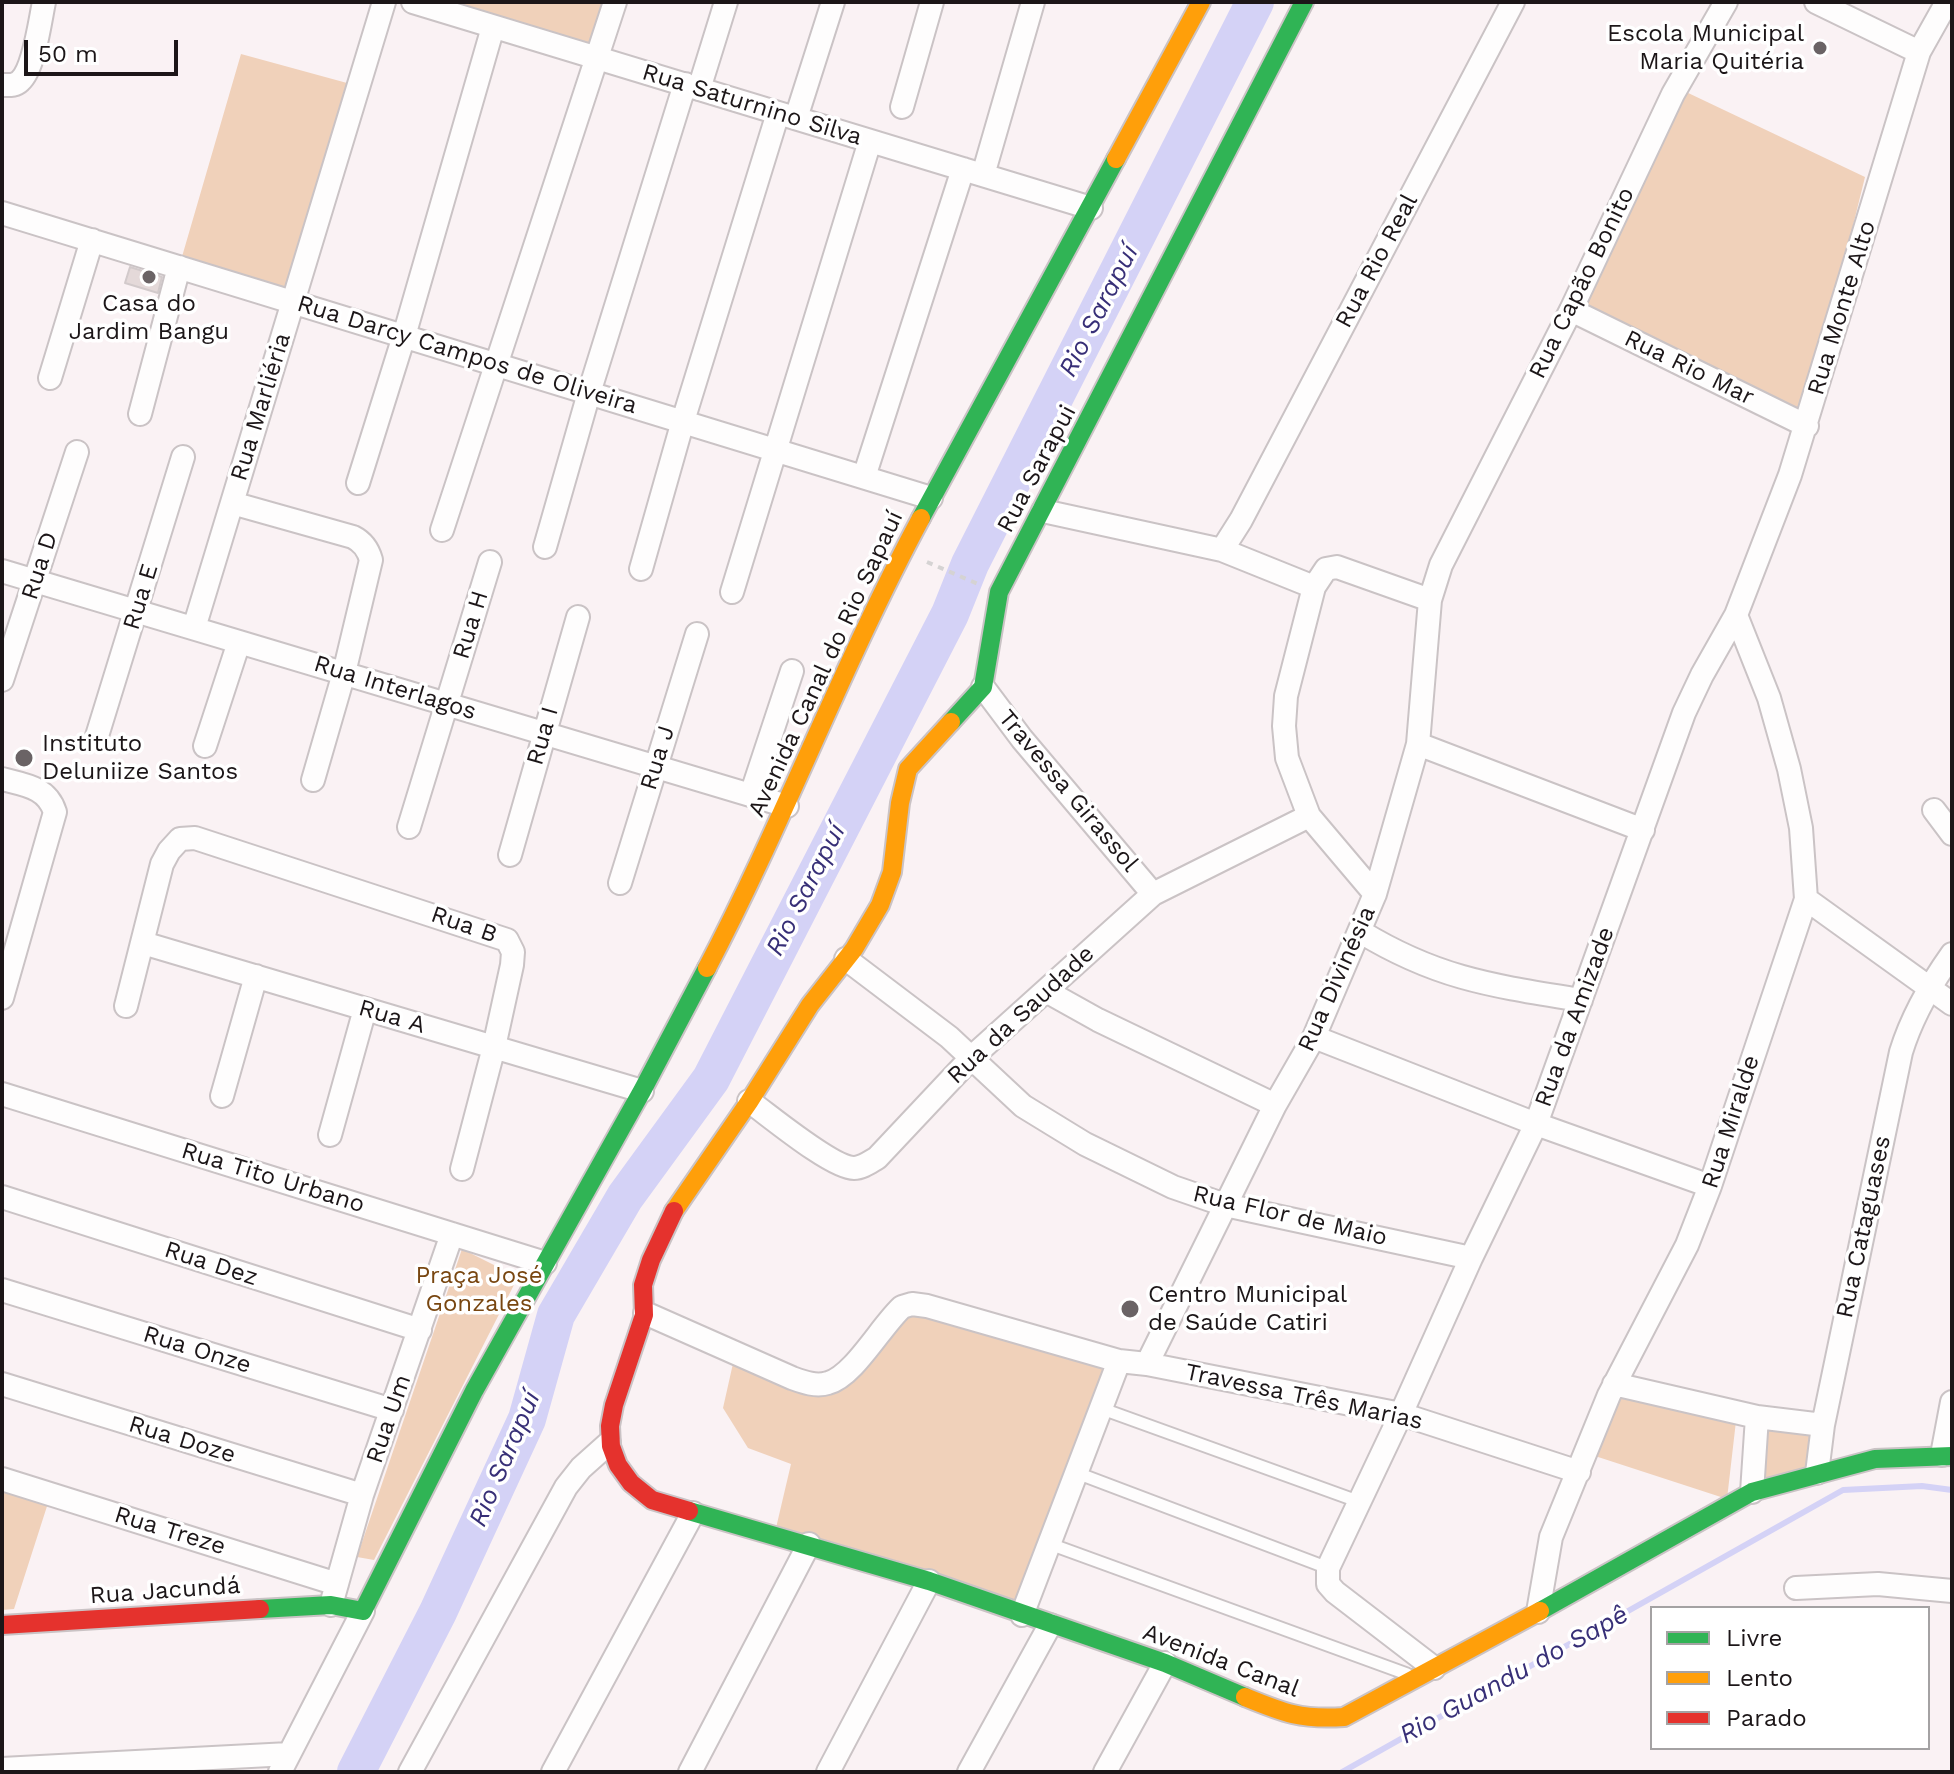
<!DOCTYPE html>
<meta charset="utf-8">
<style>
body{margin:0}
#map{position:relative;width:1954px;height:1774px;overflow:hidden;background:#faf2f4;font-family:"Work Sans",sans-serif}
canvas{display:block}
.frame{position:absolute;inset:0;border:4px solid #1c1618;pointer-events:none}
.legend{position:absolute;left:1650px;top:1606px;width:280px;height:144px;box-sizing:border-box;background:#fff;border:2px solid #a4a2a3;margin:0;padding:10px 14px;list-style:none;font-size:24px;color:#1c1618}
.legend li{display:flex;align-items:center;gap:16px;height:40px}
.legend b{width:40px;border:2px solid #a4a2a3}
.scale{position:absolute;left:24px;top:40px;width:154px;height:36px;box-sizing:border-box;border:4px solid #1c1618;border-top:0;padding-left:10px;font-size:24px;line-height:28px;white-space:nowrap;color:#1c1618;-webkit-text-stroke:6px #fff;paint-order:stroke}
</style>
<div id="map">
<canvas width="1954" height="1774"></canvas>
<div class="frame"></div>
<ul class="legend">
<li><b style="height:10px;background:#30b455"></b>Livre</li>
<li><b style="height:10px;background:#ff9f0a"></b>Lento</li>
<li><b style="height:10px;background:#e5322d"></b>Parado</li>
</ul>
<div class="scale">50 m</div>
</div>
<script>
const context = document.querySelector('canvas').getContext('2d');
context.lineJoin = 'round';
function fillPath(path, color) {
  context.fillStyle = color;
  context.fill(path, 'evenodd');
}
function strokePath(path, color, width, dash) {
  context.strokeStyle = color;
  context.lineWidth = width;
  context.lineCap = dash ? 'butt' : 'round';
  context.setLineDash(dash || []);
  context.stroke(path);
}
function drawText(font, color, halo, rows, align = 'center') {
  context.font = font + ' "Work Sans",sans-serif';
  context.lineWidth = 7;
  context.setLineDash([]);
  context.textBaseline = 'middle';
  context.strokeStyle = halo;
  context.fillStyle = color;
  for (const [text, x, y, turn = 0] of rows) {
    context.save();
    context.translate(x, y);
    context.rotate((+turn || 0) * Math.PI / 180);
    context.textAlign = isNaN(turn) ? turn : align;
    if (halo) context.strokeText(text, 0, 0);
    context.fillText(text, 0, 0);
    context.restore();
  }
}
fillPath(new Path2D(`
 M394 2H614L595 59Z
 M241 54 358 86 293 302 179 267Z
 M1684 91 1865 177 1805 420 1578 305Z
 M462 1249 518 1277 374 1560 357 1557Z
 M927 1308 1112 1362 1020 1608 776 1528 791 1464 748 1448 723 1408 734 1359 824 1389 897 1318Z
 M1613 1397 1736 1421 1727 1499 1595 1456Z
 M1767 1427H1817L1803 1476 1757 1481Z
 M2 1484 49 1500 14 1609 2 1610Z`), '#f0d1ba');
strokePath(new Path2D(`
 M1342 1772 1843 1490 1922 1486 1952 1490`), '#d4d2f6', 6);
strokePath(new Path2D(`
 M356 1772 438 1612 527 1419 556 1315 625 1197 711 1079 950 614 970 564 1255 2`), '#d4d2f6', 38);
const building = new Path2D(`
 M130 267 162 277 158 293 125 283Z`);
fillPath(building, '#e4d9d9');
strokePath(building, '#d2cacb', 2);
const lane = new Path2D(`
 M1100 1408 1360 1502
 M1077 1473 1328 1568
 M1050 1544 1407 1674`);
const street = new Path2D(`
 M413 2 1091 208
 M1816 2 1919 52
 M2 85C9 85 15 86 20 81 34 69 40 21 44 2
 M699 89 726 2
 M902 107 932 2
 M796 118 833 2
 M983 175 1033 2
 M2 213 931 498
 M1571 310 1807 426
 M50 378 92 240
 M140 414 179 267
 M864 477 963 169
 M358 483 404 336 493 27
 M232 503 353 537C363 542 368 549 371 560L344 673 313 780
 M1043 511 1222 550 1314 587 1326 569 1337 567 1430 600
 M442 530 615 2
 M545 547 589 393 685 84
 M1222 550 1241 520 1513 2
 M641 569 683 421 778 113
 M2 571 787 806
 M1314 587 1286 696 1284 726 1287 758 1309 816 1375 894
 M732 592 870 141
 M194 628 384 2
 M2 680 77 452
 M983 687 1022 739 1153 894
 M97 736 183 457
 M1418 744 1643 830
 M205 746 239 642
 M2 779C25 785 47 787 55 812L2 998
 M751 795 792 671
 M1934 810 1952 834
 M409 827 490 562
 M510 855 578 617
 M620 883 697 634
 M1806 899 1952 1004
 M1361 932C1438 979 1494 986 1581 1000
 M143 943 642 1091
 M846 959 949 1037 1023 1106 1085 1144 1173 1187 1225 1205 1471 1258
 M1046 991 1098 1020 1275 1105
 M126 1006 162 864 169 851 180 839 195 838 507 940 513 952 512 965 494 1047 462 1169
 M1314 1037 1536 1124 1710 1186
 M2 1094 545 1263
 M222 1096 256 976
 M749 1101C770 1116 832 1168 854 1168 862 1168 870 1162 877 1158L972 1057 1153 894 1309 816
 M330 1135 365 1009
 M2 1197 420 1330
 M2 1290 392 1410
 M645 1313 792 1378C803 1382 816 1387 828 1383 854 1376 881 1326 902 1307L912 1304 927 1306 1119 1361 1147 1364 1401 1414 1579 1472
 M1147 1364 1275 1105 1314 1037 1375 894 1418 744 1430 600 1441 565 1571 310 1673 94 1726 2
 M2 1384 362 1495
 M1614 1384 1757 1417 1823 1425
 M1942 1455 1952 1402
 M1817 1473 1823 1425 1901 1052C1912 1016 1930 985 1952 954
 M2 1479 337 1584
 M1752 1492 1757 1417
 M1796 1588 1878 1584 1952 1591
 M331 1605 362 1495 452 1234
 M1538 1612 1551 1537 1609 1395 1687 1245 1710 1186 1806 899 1801 828 1789 769 1769 698 1736 615
 M1022 1615 1119 1361
 M1434 1668 1335 1592 1328 1584V1568L1401 1414 1471 1258 1536 1124 1684 713 1702 675 1736 615 1790 475 1919 52 1947 2
 M2 1769 289 1754
 M280 1772 363 1611
 M410 1772 566 1487 581 1468 609 1443
 M553 1772 693 1513
 M690 1772 809 1544
 M828 1772 929 1581
 M969 1772 1050 1625
 M1105 1772 1165 1663`);
const fast = new Path2D(`
 M921 518 1116 159
 M951 722 983 687 999 592 1304 2
 M689 1511 929 1581 1165 1663 1245 1697
 M260 1609 331 1605 363 1611 474 1391 642 1091 707 968
 M1540 1611 1752 1492 1875 1459 1952 1456`);
const slow = new Path2D(`
 M1116 159 1201 2
 M707 968C784 821 842 665 921 518
 M674 1211 749 1102 810 1005 854 949 880 905 892 872 900 803 908 769 951 722
 M1245 1697C1284 1713 1301 1720 1344 1717L1540 1611`);
const jam = new Path2D(`
 M674 1211 651 1260 643 1285 644 1315 614 1405 610 1426 611 1446 618 1465 631 1483 652 1500 689 1511
 M2 1625 260 1609`);
strokePath(lane, '#cac3c5', 15);
strokePath(street, '#cac3c5', 26);
strokePath(fast, '#cac3c5', 22);
strokePath(slow, '#cac3c5', 22);
strokePath(jam, '#cac3c5', 22);
strokePath(new Path2D(`
 M927 562 978 584`), '#d5d3d3', 4, [6, 6]);
strokePath(lane, '#fefdfd', 11);
strokePath(street, '#fefdfd', 22);
strokePath(fast, '#30b455', 18);
strokePath(slow, '#ff9f0a', 18);
strokePath(jam, '#e5322d', 18);
for (const [x, y, r, color] of [
 [1820,48,8,"#6a6365"],
 [149,277,8,"#6a6365"],
 [24,758,10,"#6a6365"],
 [1130,1309,10,"#6a6365"]
]) {
  const dot = new Path2D();
  dot.arc(x, y, r, 0, 2 * Math.PI);
  context.fillStyle = color;
  context.fill(dot);
  strokePath(dot, '#fff', 3);
}
drawText('24px', '#1c1618', '#fff', [
 ["Escola Municipal",1804,34,"right"],
 ["Maria Quitéria",1804,62,"right"],
 ["Casa do",149,304,"center"],
 ["Jardim Bangu",149,332,"center"],
 ["Instituto",42,744],
 ["Deluniize Santos",42,772],
 ["Centro Municipal",1148,1295],
 ["de Saúde Catiri",1148,1323]
], 'left');
drawText('24px', '#1c1618', '#fff', [
 ["Rua Saturnino Silva",752,105,17],
 ["Rua Rio Real",1377,261,-62],
 ["Rua Capão Bonito",1582,283,-64],
 ["Rua Monte Alto",1842,308,-73],
 ["Rua Darcy Campos de Oliveira",467,355,17],
 ["Rua Rio Mar",1689,368,26],
 ["Rua Marliéria",261,407,-73],
 ["Rua Sarapui",1037,469,-62],
 ["Rua D",40,566,-72],
 ["Rua E",141,597,-73],
 ["Rua H",471,625,-73],
 ["Avenida Canal do Rio Sapauí",826,664,-65],
 ["Rua Interlagos",395,688,17],
 ["Rua I",543,736,-74],
 ["Rua J",658,758,-73],
 ["Travessa Girassol",1068,791,50],
 ["Rua B",464,925,19],
 ["Rua Divinésia",1337,979,-66],
 ["Rua da Saudade",1021,1015,-43],
 ["Rua A",392,1017,16],
 ["Rua da Amizade",1575,1017,-70],
 ["Rua Miralde",1731,1122,-72],
 ["Rua Tito Urbano",273,1178,17],
 ["Rua Flor de Maio",1290,1216,13],
 ["Rua Cataguases",1864,1227,-78],
 ["Rua Dez",211,1264,18],
 ["Rua Onze",197,1350,17],
 ["Travessa Três Marias",1304,1397,12],
 ["Rua Um",389,1419,-71],
 ["Rua Doze",182,1440,17],
 ["Rua Treze",170,1531,17],
 ["Rua Jacundá",165,1591,-4],
 ["Avenida Canal",1221,1661,21]
]);
drawText('24px', '#784610', '#fff', [
 ["Praça José",479,1276],
 ["Gonzales",479,1304]
]);
drawText('italic 26px', '#372f77', '#fff', [
 ["Rio Sarapuí",1099,311,-63],
 ["Rio Sarapuí",806,890,-63],
 ["Rio Sarapuí",505,1459,-67],
 ["Rio Guandu do Sapê",1514,1675,-29]
]);
</script>
